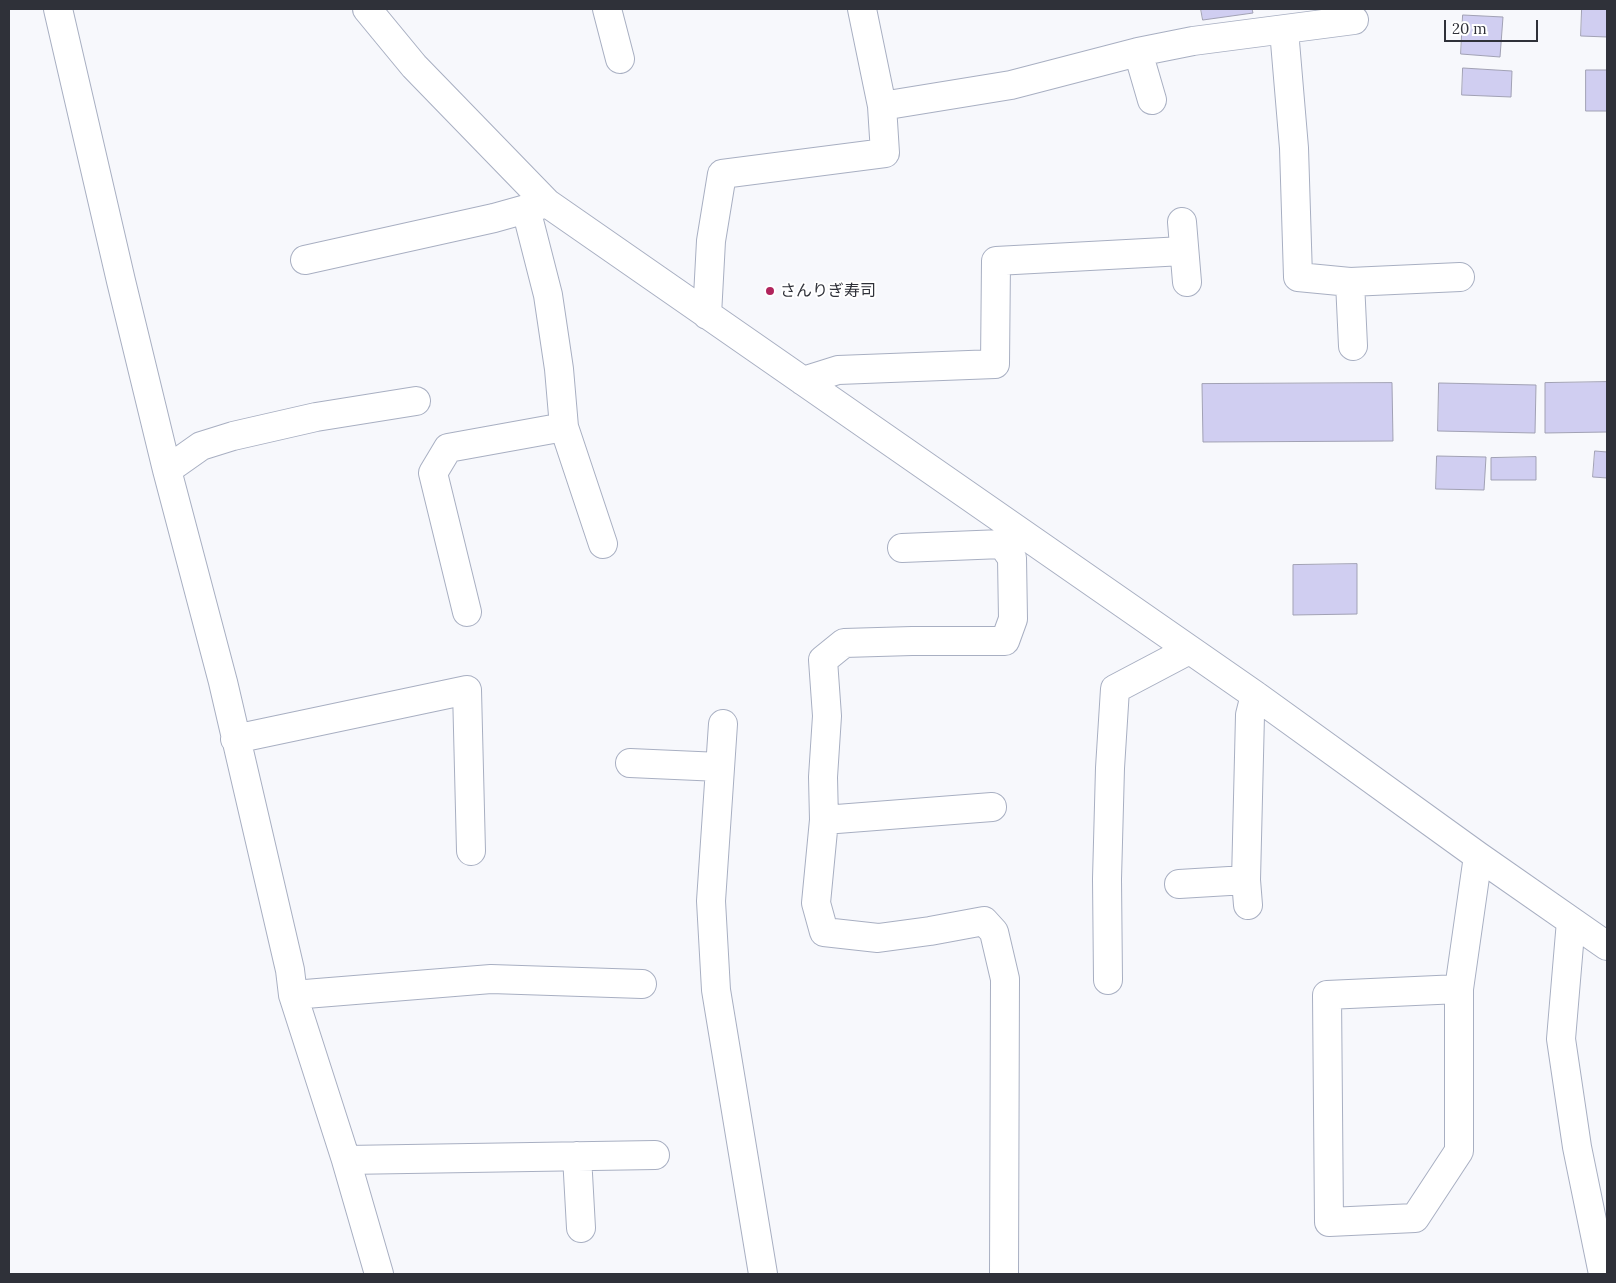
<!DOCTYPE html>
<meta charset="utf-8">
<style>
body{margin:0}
#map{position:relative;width:1616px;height:1283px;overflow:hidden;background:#f7f8fc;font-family:Lora,serif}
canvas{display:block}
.frame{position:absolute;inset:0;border:10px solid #2f3139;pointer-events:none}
.scale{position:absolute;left:1444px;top:20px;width:94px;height:22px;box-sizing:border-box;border:2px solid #2f3139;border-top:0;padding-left:6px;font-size:15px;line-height:18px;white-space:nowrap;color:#2f3139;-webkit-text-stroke:4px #fff;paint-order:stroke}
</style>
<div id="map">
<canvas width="1616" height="1283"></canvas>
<div class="frame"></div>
<div class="scale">20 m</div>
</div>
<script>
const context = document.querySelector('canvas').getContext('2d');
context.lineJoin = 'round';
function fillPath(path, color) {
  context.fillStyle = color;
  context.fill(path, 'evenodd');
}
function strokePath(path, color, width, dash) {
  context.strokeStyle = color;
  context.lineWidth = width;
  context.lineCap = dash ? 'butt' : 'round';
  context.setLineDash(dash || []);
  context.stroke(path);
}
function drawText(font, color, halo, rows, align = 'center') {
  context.font = font + ' Lora,"Noto Sans JP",serif';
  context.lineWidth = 4;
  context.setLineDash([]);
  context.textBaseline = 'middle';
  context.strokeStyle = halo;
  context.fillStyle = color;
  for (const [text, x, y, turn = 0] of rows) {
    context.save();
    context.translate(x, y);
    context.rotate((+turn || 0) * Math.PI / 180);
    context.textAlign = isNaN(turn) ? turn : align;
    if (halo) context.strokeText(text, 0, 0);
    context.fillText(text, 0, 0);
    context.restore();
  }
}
const building = new Path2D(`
 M1201 9H1252L1253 13 1203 20Z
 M1582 9H1607V37L1581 36Z
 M1463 15 1503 17 1500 57 1461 54Z
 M1463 68 1512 71 1511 97 1462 95Z
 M1586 70H1607V111H1586Z
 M1607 382V432L1545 433V383Z
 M1392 383 1393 441 1203 442 1202 384Z
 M1439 383 1536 385 1535 433 1438 431Z
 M1595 451 1607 452V478L1593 477Z
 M1437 456 1486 457 1484 490 1436 489Z
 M1536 457V480H1491V458Z
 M1357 564V614L1293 615V565Z`);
fillPath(building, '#d0cef1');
strokePath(building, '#a1a1b4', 1);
const minor = new Path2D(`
 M58 9 121 281 167 470 223 682 290 970 293 995 346 1160 379 1274
 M367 9 414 66 547 203 1255 695 1478 856 1607 946
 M607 9 620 59
 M862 9 882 106 1011 85 1138 52 1193 41 1354 20
 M1284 30 1294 148 1298 277 1350 282 1460 277
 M1138 52 1152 100
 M526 209 548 295 559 369 564 427 603 544
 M1182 222 1187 282
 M305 260 494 218 544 204
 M1350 282 1353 346
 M707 315 711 241 722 174 885 153 882 106
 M803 381 838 370 995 364 996 261 1183 251
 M167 470 201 446 233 436 316 417 416 401
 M902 548 1002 544 1012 558 1013 619 1005 641H912L844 643 823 660 827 716 823 777 824 820 816 903 824 932 878 938 930 931 984 921 994 932 1005 979 1004 1274
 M467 612 433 473 448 448 564 427
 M723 724 711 901 716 990 763 1274
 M235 739 467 690 471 851
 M630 763 720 767
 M824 820 992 807
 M1179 884 1246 880
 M1248 905 1246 880 1250 715 1255 695
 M1571 921 1561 1039 1577 1147 1603 1274
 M1108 980 1107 879 1110 768 1115 689 1189 650
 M1459 989 1327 995 1329 1222 1415 1218 1459 1151V989L1478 856
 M293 995 491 979 642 984
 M577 1156 581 1228
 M346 1160 655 1155`);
strokePath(minor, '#a8afc2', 30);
strokePath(minor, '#fff', 28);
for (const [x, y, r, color] of [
 [770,291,5,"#b1245c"]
]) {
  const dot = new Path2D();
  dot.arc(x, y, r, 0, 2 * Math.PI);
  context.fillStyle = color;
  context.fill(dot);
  strokePath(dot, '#fff', 2);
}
drawText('16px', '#2f3139', '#fff', [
 ["さんりぎ寿司",780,291]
], 'left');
</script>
